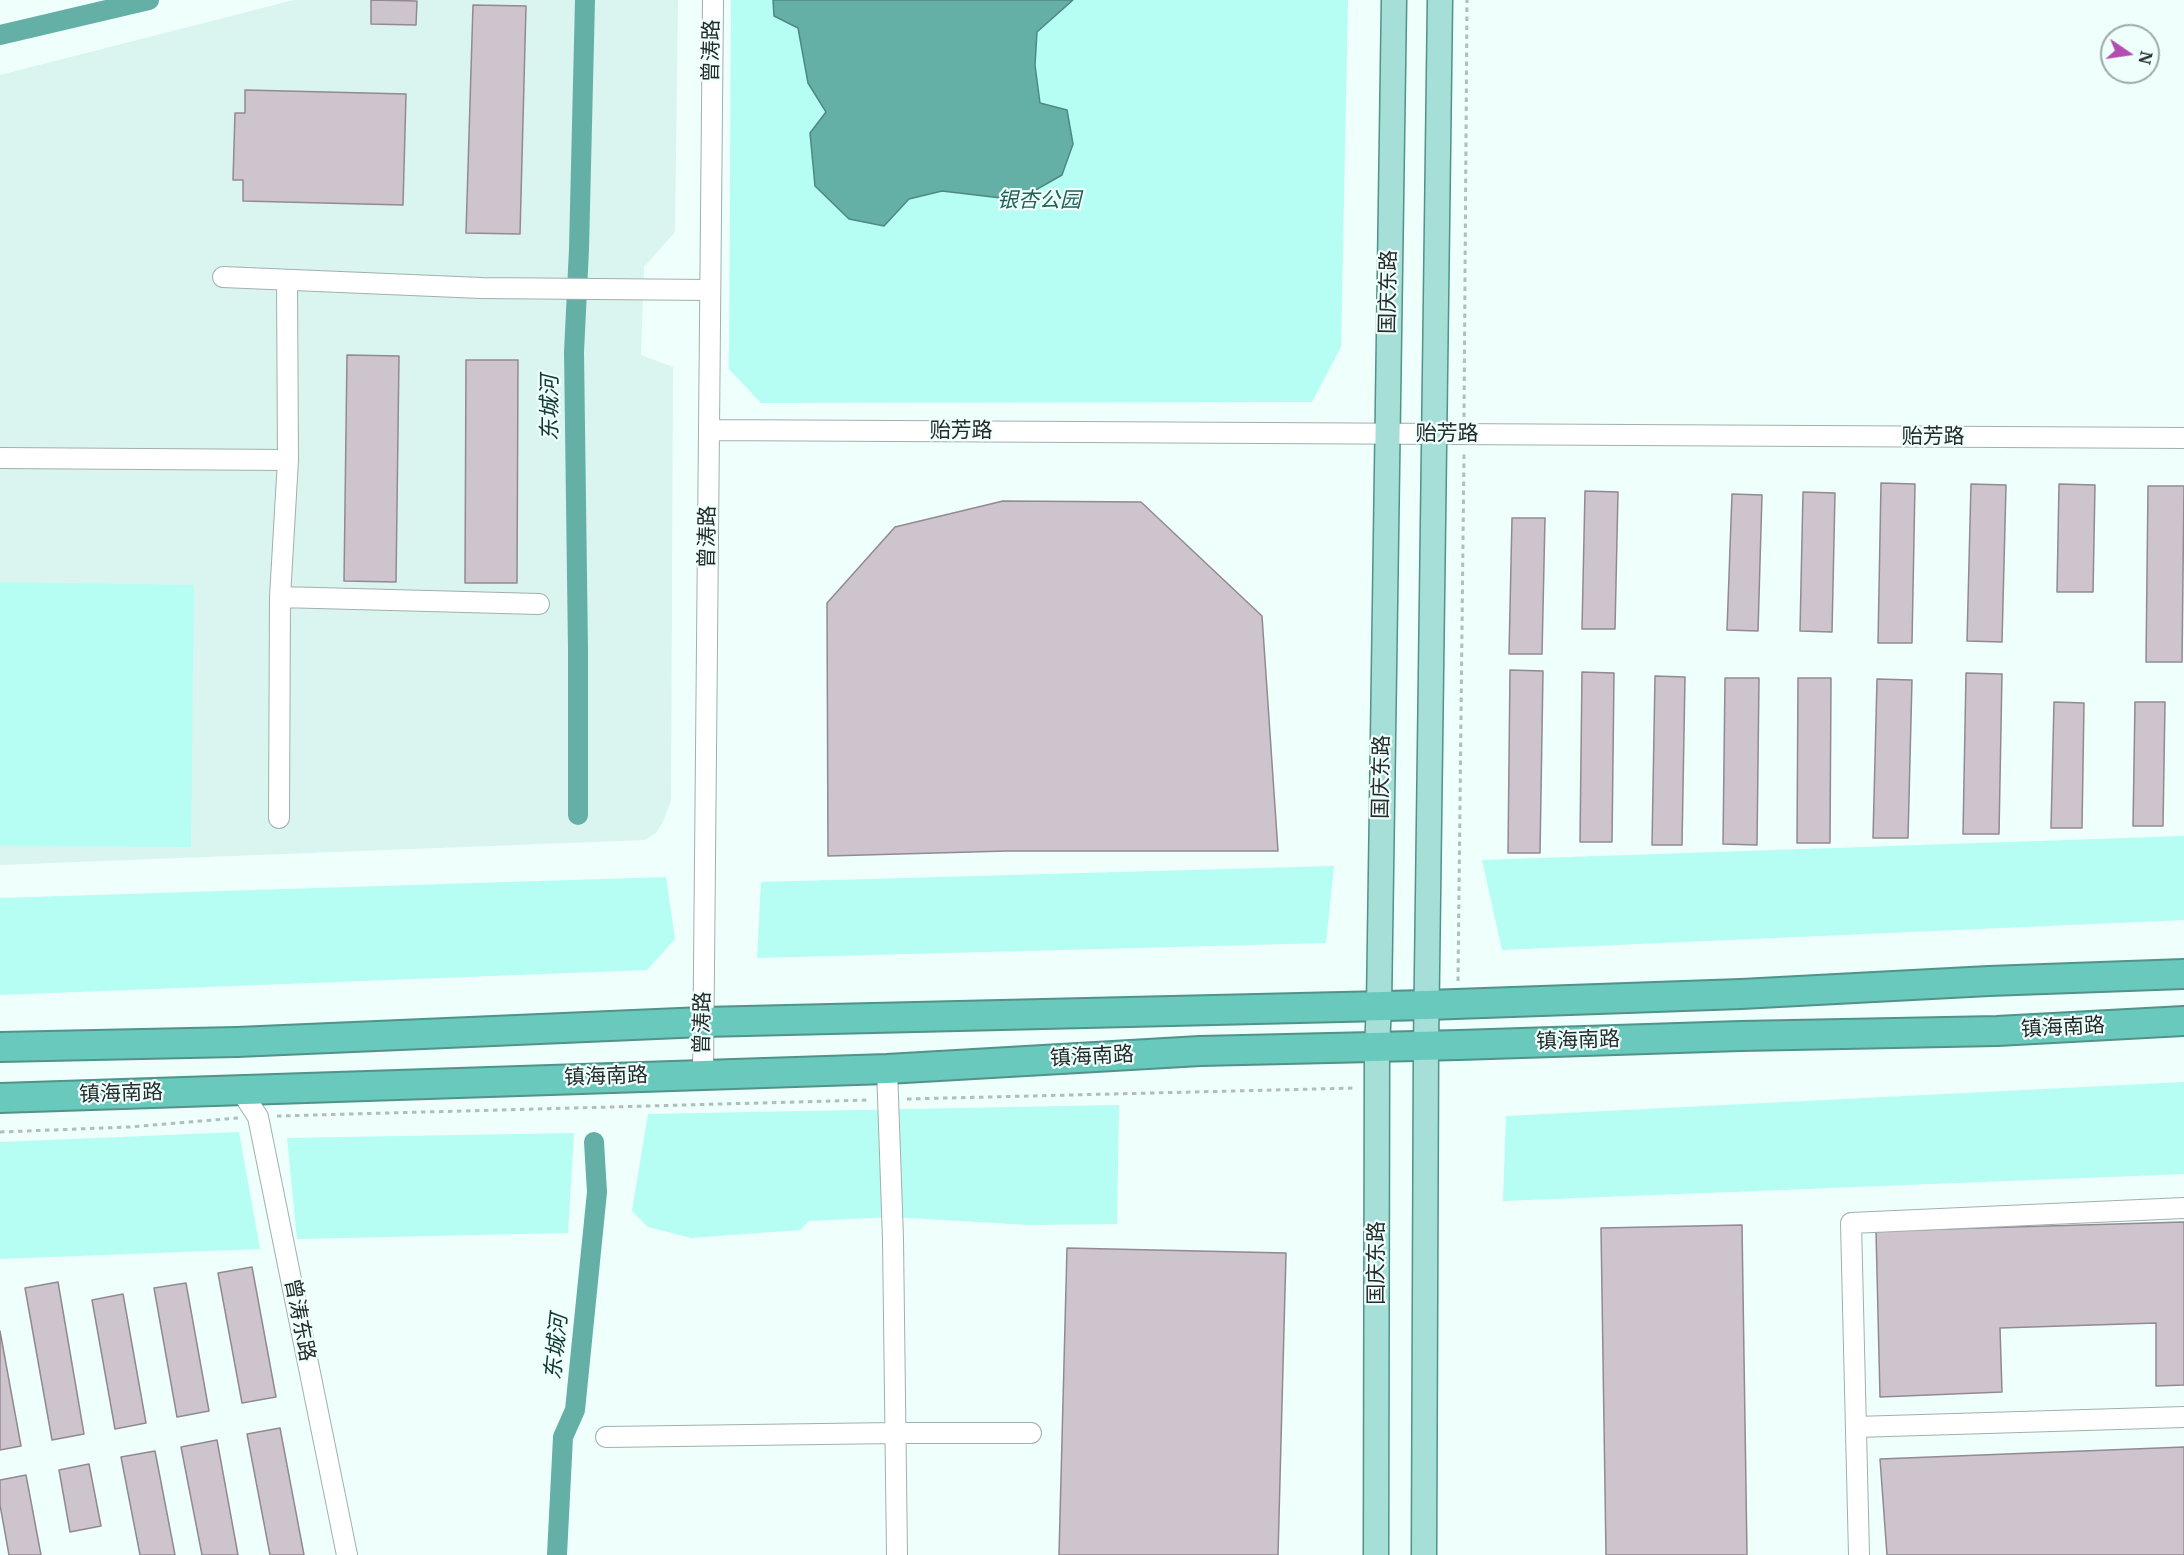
<!DOCTYPE html>
<meta charset="utf-8">
<style>
body{margin:0}
#map{position:relative;width:2184px;height:1555px;overflow:hidden;background:#eefffc;font-family:Merriweather,serif}
canvas{display:block}
.north{position:absolute;left:2100px;top:24px;width:60px;height:60px;box-sizing:border-box;background:#eefffc;border:2px solid #9eaaa8;border-radius:50%;rotate:103deg;font-size:16px;font-weight:700;line-height:24px;text-align:center;color:#252b2a}
.north::after{content:'';display:block;margin:auto;width:21px;height:27px;background:#b34db1;clip-path:polygon(50% 0,100% 100%,50% 72%,0 100%)}
</style>
<div id="map">
<canvas width="2184" height="1555"></canvas>
<div class="north">N</div>
</div>
<script>
const context = document.querySelector('canvas').getContext('2d');
context.lineJoin = 'round';
function fillPath(path, color) {
  context.fillStyle = color;
  context.fill(path, 'evenodd');
}
function strokePath(path, color, width, dash) {
  context.strokeStyle = color;
  context.lineWidth = width;
  context.lineCap = dash ? 'butt' : 'round';
  context.setLineDash(dash || []);
  context.stroke(path);
}
function drawText(font, color, halo, rows, align = 'center') {
  context.font = font + ' Merriweather,"Noto Sans SC",serif';
  context.lineWidth = 4.5;
  context.setLineDash([]);
  context.textBaseline = 'middle';
  context.strokeStyle = halo;
  context.fillStyle = color;
  for (const [text, x, y, turn = 0] of rows) {
    context.save();
    context.translate(x, y);
    context.rotate((+turn || 0) * Math.PI / 180);
    context.textAlign = isNaN(turn) ? turn : align;
    if (halo) context.strokeText(text, 0, 0);
    context.fillText(text, 0, 0);
    context.restore();
  }
}
fillPath(new Path2D(`
 M294 0H678L675 232 644 267 641 355 673 367 671 800 664 820 656 833 645 840 0 865V75Z`), '#daf4f0');
fillPath(new Path2D(`
 M731 0H1348L1341 347 1312 402 761 403 729 369Z
 M0 582 194 585 191 847 0 846Z
 M2184 836V920L1502 950 1482 860Z
 M1334 866 1326 943 757 958 761 882Z
 M666 877 675 939 647 970 0 995V898Z
 M2184 1082V1174L1503 1201 1506 1116Z
 M1119 1105 1117 1224 1029 1225 893 1217 809 1221 800 1230 691 1238 648 1227 632 1211 648 1114Z
 M239 1132 260 1249 0 1259V1142Z
 M574 1133 568 1233 297 1239 287 1138Z`), '#b6fdf3');
const water = new Path2D(`
 M773 0H1073L1037 32 1035 65 1040 103 1067 110 1073 144 1062 175 1018 200 942 191 909 199 884 226 849 219 815 186 810 133 826 112 808 83 798 28 774 16Z`);
fillPath(water, '#64b0a6');
strokePath(water, '#518881', 1.5);
strokePath(new Path2D(`
 M0 35 149 0
 M578 815V650L574 352 579 249 585 0
 M557 1555 563 1437 575 1410 597 1192 594 1142`), '#64b0a6', 20);
const building = new Path2D(`
 M371 0 417 1 416 25 371 24Z
 M473 5 526 6 520 234 466 233Z
 M245 90 406 94 403 205 243 201V180H233L235 113H245Z
 M347 355 399 356 396 582 344 581Z
 M466 360H518L517 583H465Z
 M1881 483 1915 484 1912 643H1878Z
 M1971 484 2006 485 2002 642 1967 641Z
 M2059 484 2095 485 2093 592H2057Z
 M2148 486H2184L2182 662H2146Z
 M1585 491 1618 492 1615 629H1582Z
 M1803 492 1835 493 1832 632 1800 631Z
 M1732 494 1762 495 1758 631 1727 630Z
 M1003 501 1141 502 1262 616 1278 851H1007L828 856 827 603 895 527Z
 M1512 518H1545L1542 654H1509Z
 M1510 670 1543 671 1540 853H1508Z
 M1582 672 1614 673 1612 842H1580Z
 M1966 673 2002 674 1999 834H1963Z
 M1655 676 1685 677 1682 845H1652Z
 M1725 678H1759L1757 845 1723 844Z
 M1798 678H1831L1830 843H1797Z
 M1877 679 1912 680 1908 838H1873Z
 M2054 702 2084 703 2082 828H2051Z
 M2135 702H2165L2163 826H2133Z
 M2184 1222V1385L2156 1386V1323L2000 1328 2002 1392 1880 1397 1876 1231Z
 M1742 1225 1747 1555H1606L1601 1228Z
 M1067 1248 1286 1253 1278 1555H1059Z
 M252 1267 276 1397 242 1403 218 1273Z
 M58 1282 84 1434 52 1440 25 1288Z
 M186 1283 209 1411 177 1417 154 1288Z
 M123 1294 146 1423 115 1429 92 1300Z
 M0 1331 21 1446 0 1450Z
 M280 1428 304 1555H270L247 1434Z
 M217 1440 238 1555H202L181 1447Z
 M2184 1447V1555H1887L1880 1459Z
 M155 1451 175 1555H140L121 1457Z
 M89 1464 101 1526 70 1532 59 1470Z
 M26 1475 41 1555H9L0 1505V1480Z`);
fillPath(building, '#cec4ce');
strokePath(building, '#928992', 1.5);
const minor = new Path2D(`
 M223 277 481 288 710 290
 M709 430 2184 438
 M0 458 288 460
 M280 597 539 604
 M279 818 280 597 288 460 287 281
 M887 1069 893 1239 897 1555
 M703 1074 713 0
 M240 1089 258 1117 347 1555
 M1856 1427 2184 1417
 M606 1437 894 1433H1031
 M1859 1555 1851 1223 2184 1208`);
const major = new Path2D(`
 M1376 1555 1377 1047 1379 1006 1394 0
 M1424 1555 1426 1045 1440 0`);
const highway = new Path2D(`
 M0 1047 237 1042 703 1022 1427 1005 1741 994 1989 981 2184 974
 M0 1098 887 1069 1200 1051 1459 1045 1741 1036 1997 1031 2184 1021`);
strokePath(minor, '#a1b0ad', 22);
strokePath(major, '#519289', 27);
strokePath(highway, '#519289', 32);
strokePath(new Path2D(`
 M1464 417 1467 0
 M1458 981 1464 453
 M907 1099 1356 1088
 M277 1116 870 1100
 M0 1132 129 1127 238 1118`), '#b0bebc', 3, [4.5, 4.5]);
strokePath(minor, '#fff', 20);
strokePath(major, '#a5dfd7', 24);
strokePath(highway, '#69c9bc', 28);
drawText('21px', '#252b2a', '#eefffc', [
 ["曾涛路",712,51,-89],
 ["国庆东路",1389,292,-89],
 ["贻芳路",961,431],
 ["贻芳路",1447,434],
 ["贻芳路",1933,437],
 ["曾涛路",708,537,-89],
 ["国庆东路",1382,777,-89],
 ["曾涛路",703,1023,-89],
 ["镇海南路",2063,1028,-3],
 ["镇海南路",1578,1041,-2],
 ["镇海南路",1092,1057,-3],
 ["镇海南路",606,1077,-2],
 ["镇海南路",121,1094,-2],
 ["国庆东路",1377,1263,-90],
 ["曾涛东路",299,1320,79]
]);
drawText('italic 21px', '#216059', '#eefffc', [
 ["银杏公园",1039,201]
]);
drawText('italic 22px', '#123833', '#eefffc', [
 ["东城河",551,408,-90],
 ["东城河",557,1347,-84]
]);
</script>
